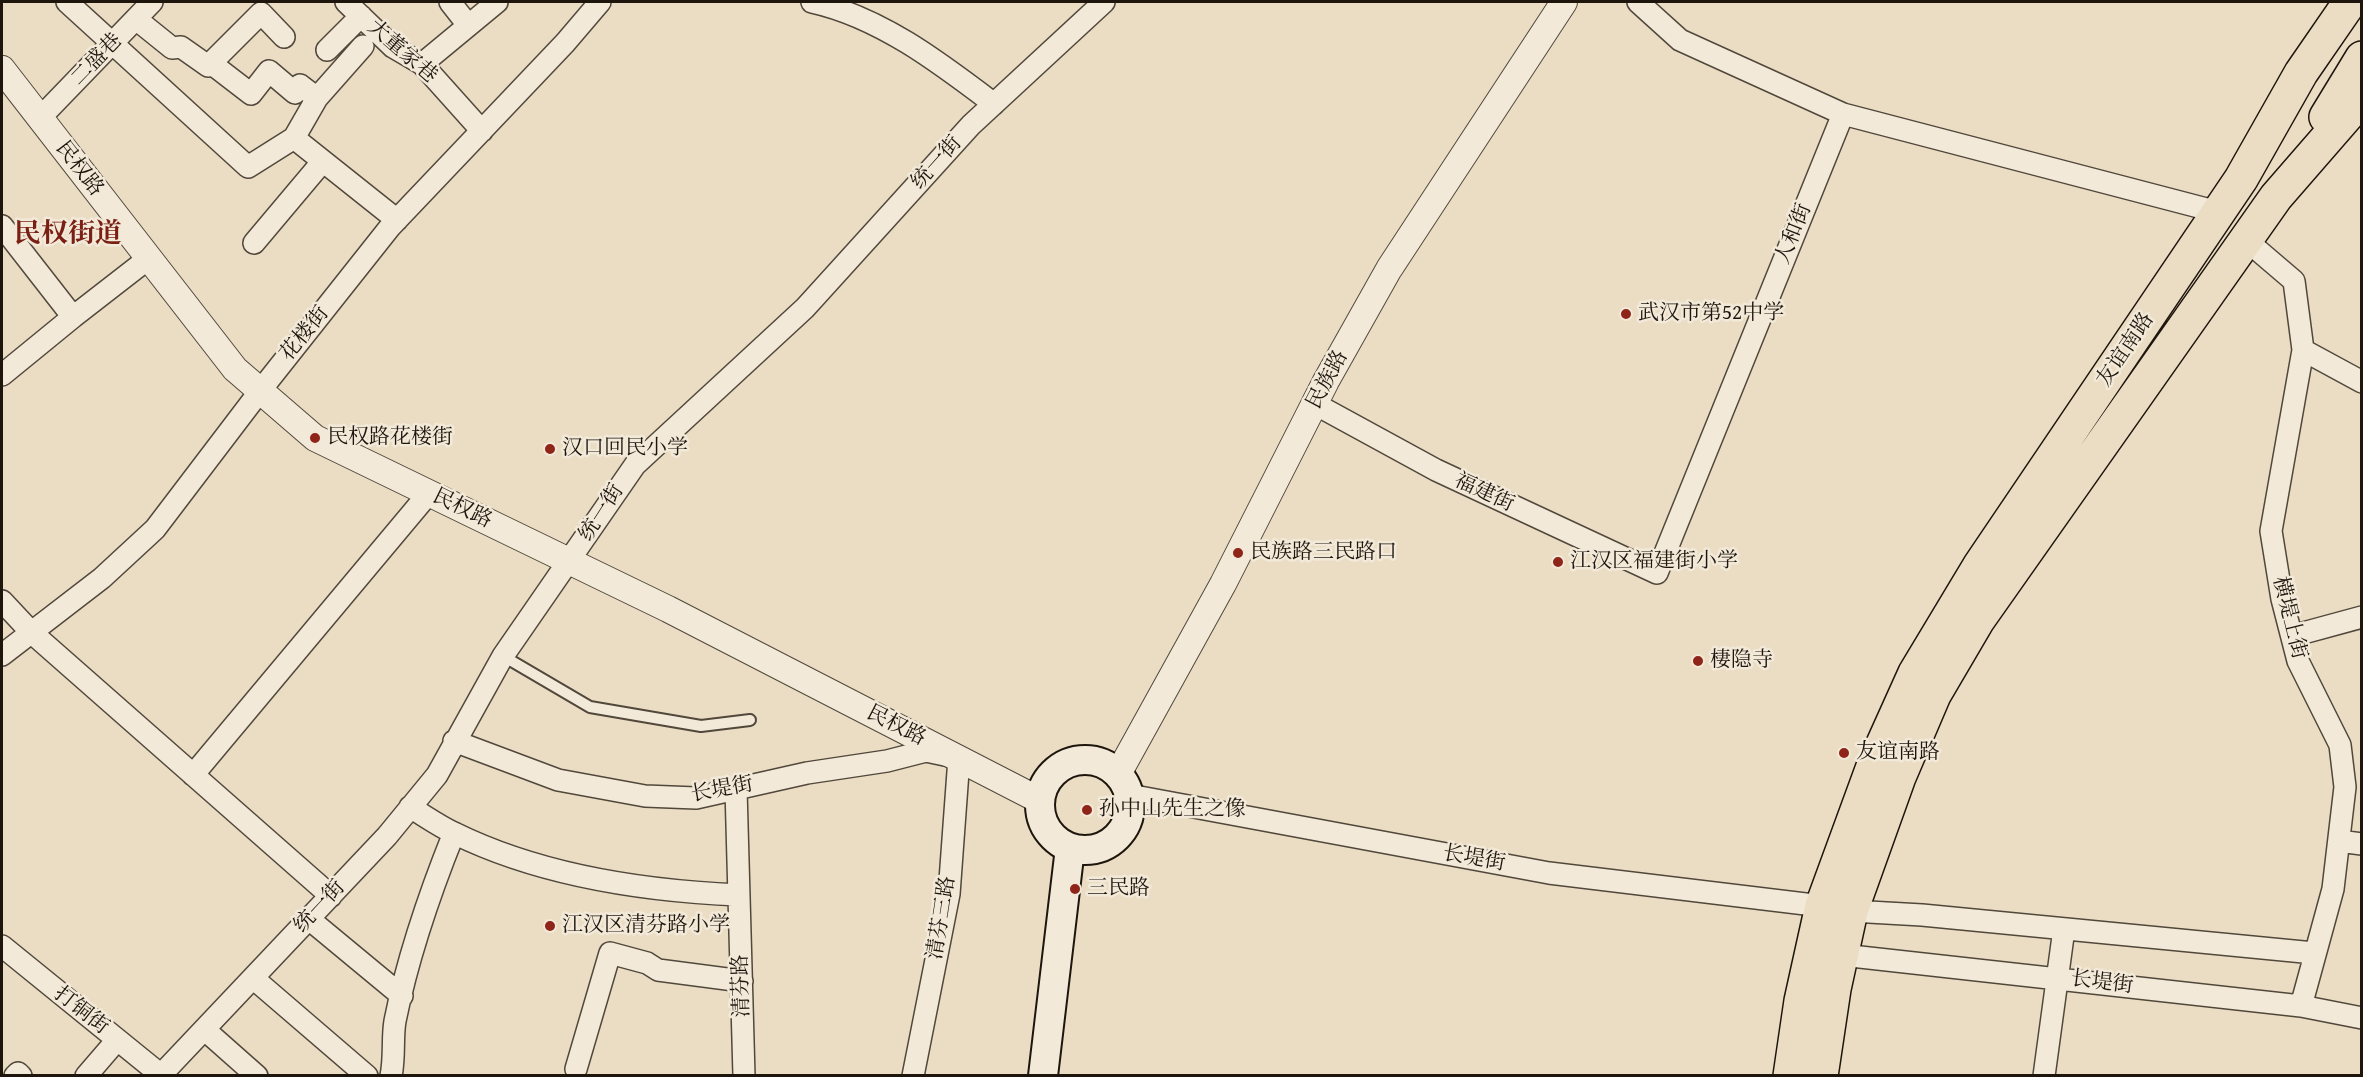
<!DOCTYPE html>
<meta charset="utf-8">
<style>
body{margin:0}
#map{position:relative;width:2363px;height:1077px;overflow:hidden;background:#ebddc4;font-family:"Gentium Book Plus",serif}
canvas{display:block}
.frame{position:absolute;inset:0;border:3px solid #1e160d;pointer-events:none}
</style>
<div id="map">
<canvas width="2363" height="1077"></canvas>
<div class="frame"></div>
</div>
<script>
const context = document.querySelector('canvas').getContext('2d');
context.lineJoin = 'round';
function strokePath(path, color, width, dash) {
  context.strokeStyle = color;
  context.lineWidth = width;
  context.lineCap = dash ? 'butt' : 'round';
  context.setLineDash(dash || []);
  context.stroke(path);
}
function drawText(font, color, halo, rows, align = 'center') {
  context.font = font + ' "Gentium Book Plus","Noto Serif SC",serif';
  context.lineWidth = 5;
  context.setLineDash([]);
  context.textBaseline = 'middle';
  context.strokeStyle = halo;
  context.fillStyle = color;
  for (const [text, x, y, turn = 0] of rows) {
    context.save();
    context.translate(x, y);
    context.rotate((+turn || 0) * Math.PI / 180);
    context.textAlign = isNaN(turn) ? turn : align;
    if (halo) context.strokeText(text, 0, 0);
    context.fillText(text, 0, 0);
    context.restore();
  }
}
const service = new Path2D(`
 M503 656 590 707 701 726 750 720`);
const minor = new Path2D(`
 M67 2 248 167 294 138 397 220
 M346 2 393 47 422 64 482 131
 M450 2 468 25
 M812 2C880 17 940 63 994 104
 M136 19 172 48 181 47 208 66 261 13 284 37
 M327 50 361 16
 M212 64 251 94 269 71 295 93 300 85 317 98 363 46
 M422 64 497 2
 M1843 114 2218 212
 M40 118 152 2
 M294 138 317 98
 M2 226 73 317 149 258
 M2246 240 2294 281 2303 350 2271 531 2282 599 2298 661 2340 745 2345 787 2333 889 2301 1006
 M254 243 323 161
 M2303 350 2362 382
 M2 375 73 317
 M1315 404 1436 470 1657 573 1843 114 1680 40 1638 2
 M2 601 31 632 331 896
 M2292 636 2362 617
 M2 655 102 578 155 529 260 391 390 227 565 43 600 2
 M454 741 558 780 645 796 696 798 807 773 887 761 926 751 959 758 949 894 913 1076
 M193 775 429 493
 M736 789 744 1076
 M1129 795 1549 873 1822 906
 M410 807C425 816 439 826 454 833 539 875 645 891 739 895
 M2339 841 2362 844
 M1851 911 1922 915 2314 953
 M309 919 402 996
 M2 946 161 1075
 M1842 955 2301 1006 2362 1018
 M253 978 367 1076
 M205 1030 257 1076
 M576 1069 610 953 647 963 658 970 742 981
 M15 1076 18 1073 21 1076
 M86 1076 117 1040
 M160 1076 387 836 437 775 503 656 635 465 805 308 971 125 1104 2
 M391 1076C395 1056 392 1038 395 1021 407 961 431 890 454 833
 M2044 1076 2064 929`);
const tertiary = new Path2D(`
 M2 69 235 369 315 438 668 609 1041 801
 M1118 774 1223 584 1326 381 1389 269 1564 2`);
const secondary = new Path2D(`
 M1040 805a45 45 0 1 1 90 0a45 45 0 1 1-90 0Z
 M1043 1076 1070 848`);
const primary = new Path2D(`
 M2326 117 2362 58
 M1790 1076 1801 1001 1822 906 1874 764 1915 673 1980 565 2241 179 2301 73 2350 2
 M1821 1076 1834 989 1851 911 1899 777 1934 695 1978 620 2276 197 2362 98`);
strokePath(service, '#51483b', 14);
strokePath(minor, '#51483b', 24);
strokePath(tertiary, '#51483b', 28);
strokePath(secondary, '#1e160d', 32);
strokePath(primary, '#1e160d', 36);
strokePath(service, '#f2e9d9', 10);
strokePath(minor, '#f2e9d9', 21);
strokePath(tertiary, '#f2e9d9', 26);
strokePath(secondary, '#f2e9d9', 28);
strokePath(primary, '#ebddc4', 33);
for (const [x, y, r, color] of [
 [1626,314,6,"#8f2418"],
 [315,438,6,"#8f2418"],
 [550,449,6,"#8f2418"],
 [1238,553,6,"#8f2418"],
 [1558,562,6,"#8f2418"],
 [1698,661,6,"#8f2418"],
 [1844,753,6,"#8f2418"],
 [1087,810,6,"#8f2418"],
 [1075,889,6,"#8f2418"],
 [550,926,6,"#8f2418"]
]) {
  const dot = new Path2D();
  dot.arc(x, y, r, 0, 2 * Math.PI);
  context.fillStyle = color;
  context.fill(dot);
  strokePath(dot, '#f2e9d9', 2);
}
drawText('21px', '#1e160d', '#f2e9d9', [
 ["大董家巷",402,52,41],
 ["二盛巷",97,60,-46],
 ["统一街",937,163,-48],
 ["民权路",79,169,52],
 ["人和街",1794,234,-68],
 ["花楼街",305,334,-51],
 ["友谊南路",2126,350,-56],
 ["民族路",1328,380,-62],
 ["福建街",1484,493,25],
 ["民权路",462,509,26],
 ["统一街",602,513,-57],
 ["横堤上街",2289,618,76],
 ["民权路",896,726,27],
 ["长堤街",722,790,-10],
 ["长堤街",1474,859,10],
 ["统一街",320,907,-47],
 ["清芬三路",942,918,-81],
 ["长堤街",2102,983,7],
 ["清芬路",742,986,-92],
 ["打铜街",81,1011,38]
]);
drawText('21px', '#1e160d', '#f2e9d9', [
 ["武汉市第52中学",1638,314],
 ["民权路花楼街",327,438],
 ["汉口回民小学",562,449],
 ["民族路三民路口",1250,553],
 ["江汉区福建街小学",1570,562],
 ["棲隐寺",1710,661],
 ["友谊南路",1856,753],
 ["孙中山先生之像",1099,810],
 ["三民路",1087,889],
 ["江汉区清芬路小学",562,926]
], 'left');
drawText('bold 27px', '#7a1f14', '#f2e9d9', [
 ["民权街道",68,235]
]);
</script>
